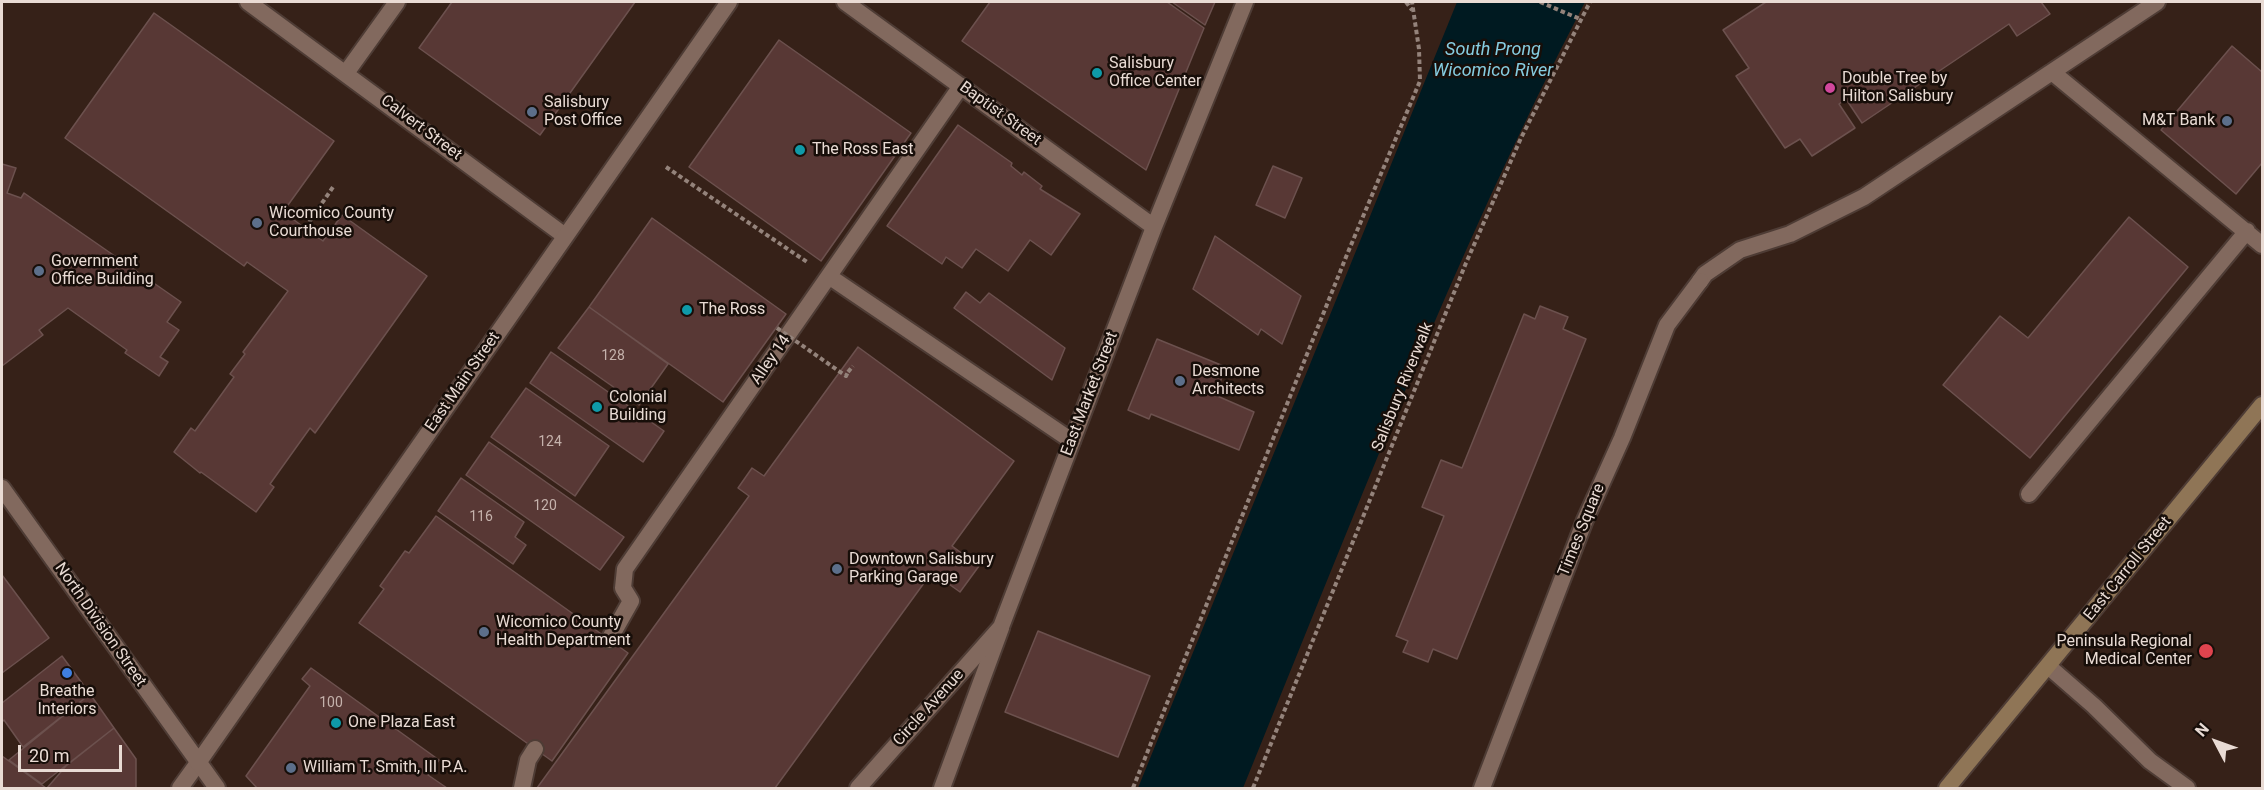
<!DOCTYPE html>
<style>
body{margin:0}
#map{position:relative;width:2264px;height:790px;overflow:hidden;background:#362118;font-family:Roboto,sans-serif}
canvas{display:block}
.frame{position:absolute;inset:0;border:3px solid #e9dbd4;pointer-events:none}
.north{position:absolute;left:2186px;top:712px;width:60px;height:60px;-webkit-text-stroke:4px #170e09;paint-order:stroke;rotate:311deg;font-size:16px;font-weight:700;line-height:24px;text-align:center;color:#e9dbd4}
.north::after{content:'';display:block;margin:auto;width:21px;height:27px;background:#e9dbd4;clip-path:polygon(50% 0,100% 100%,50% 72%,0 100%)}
.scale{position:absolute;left:18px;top:745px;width:104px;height:27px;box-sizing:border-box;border:3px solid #e9dbd4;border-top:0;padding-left:8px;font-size:18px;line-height:21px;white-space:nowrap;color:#e9dbd4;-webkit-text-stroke:4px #170e09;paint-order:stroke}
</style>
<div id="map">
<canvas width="2264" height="790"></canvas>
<div class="frame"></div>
<div class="north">N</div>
<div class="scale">20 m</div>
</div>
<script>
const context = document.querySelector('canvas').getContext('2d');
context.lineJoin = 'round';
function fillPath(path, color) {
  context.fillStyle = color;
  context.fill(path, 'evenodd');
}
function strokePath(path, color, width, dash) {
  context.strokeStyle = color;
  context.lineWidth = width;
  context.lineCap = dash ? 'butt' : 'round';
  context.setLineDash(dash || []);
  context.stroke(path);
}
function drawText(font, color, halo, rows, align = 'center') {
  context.font = font + ' Roboto,sans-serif';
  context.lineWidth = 5;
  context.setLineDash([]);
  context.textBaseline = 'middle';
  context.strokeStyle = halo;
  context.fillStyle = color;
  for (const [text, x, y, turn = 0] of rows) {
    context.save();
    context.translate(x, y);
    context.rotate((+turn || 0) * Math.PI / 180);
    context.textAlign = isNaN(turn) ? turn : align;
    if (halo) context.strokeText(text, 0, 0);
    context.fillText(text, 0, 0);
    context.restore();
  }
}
fillPath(new Path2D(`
 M1457 2H1585C1453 256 1351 524 1243 788H1138Z`), '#001a21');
const building = new Path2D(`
 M452 2H635L540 135 419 48Z
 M990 2H1167L1204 28 1146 170 962 41Z
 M1172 2H1215L1205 25Z
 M1766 2H2041L2050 14 2017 36 2009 24 1862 123 1846 99 1839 104 1855 128 1812 156 1800 139 1785 148 1736 76 1749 68 1723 30Z
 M154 13 334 141 283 212 323 241 342 215 427 276 315 433 310 428 270 484 274 487 256 512 201 472 200 473 174 452 191 428 195 431 234 377 230 374 245 354 243 352 288 291 247 262 244 266 65 138Z
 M779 40 911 133 821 261 689 167Z
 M2232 46 2262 72V163L2236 194 2161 130Z
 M958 125 1012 163 1011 166 1022 175 1024 172 1042 186 1040 189 1080 214 1051 255 1030 240 1008 271 976 249 962 268 946 257 942 264 887 226Z
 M2 164 16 168 7 193 21 198 24 193 181 302 167 322 179 330 160 357 168 362 159 376 125 353 127 350 68 308 39 330 43 335 2 366Z
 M1273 166 1302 178 1285 218 1256 205Z
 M2129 217 2188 267 2030 458 1943 385 2000 316 2028 338Z
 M652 218 786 314 723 402 589 307Z
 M1215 236 1301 296 1282 344 1261 329 1258 335 1193 289Z
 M966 292 980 303 989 293 1065 348 1052 380 954 308Z
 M1540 306 1568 317 1563 329 1586 339 1457 659 1433 649 1428 662 1403 652 1408 641 1396 636 1444 516 1422 507 1441 460 1462 468 1524 314 1535 319Z
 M589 307 668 364 639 405 558 348Z
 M1157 339 1226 367 1215 395 1254 412 1239 450 1151 414 1149 419 1128 410Z
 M858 347 1014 461 952 546 979 566 960 592 932 572 775 788H537L749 496 738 488 752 468 764 476Z
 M551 352 664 431 643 462 530 383Z
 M526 388 609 446 575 496 491 437Z
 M489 442 624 537 600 570 466 475Z
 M461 478 524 522 515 537 526 545 513 564 438 511Z
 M436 516 628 653 552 761 359 623 384 589 380 586 405 551 409 553Z
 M2 575 49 638 2 673Z
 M1038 631 1150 676 1118 757 1005 712Z
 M62 656 90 694 23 747 4 720 2 722V703Z
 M311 668 439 760 428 775 447 788H257L246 776 310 686 302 679Z
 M90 694 114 728 42 784 9 760Z
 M114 728 136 759V788H47L66 766Z
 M2 756 46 788H2Z`);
fillPath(building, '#583835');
strokePath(building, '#6c514e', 1.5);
const service = new Path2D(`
 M2052 72 2262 245
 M830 277 1072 441
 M1700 281 1705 274 1740 250 1790 234 1864 197 2157 2
 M2029 494 2247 231
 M609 640 631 601 623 588 625 569 961 86
 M2048 666 2094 706 2150 761 2187 788
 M522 788 528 760 535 749
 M942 788 1001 628`);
const minor = new Path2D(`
 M248 2 565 236
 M845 2 1154 227
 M346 73 397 2
 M180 788 198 763
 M858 788 1001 627 1154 227 1245 2
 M1482 788 1585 520 1622 438 1667 325 1700 281`);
const tertiary = new Path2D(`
 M2 488 217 788
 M198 763 729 2`);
const secondary = new Path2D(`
 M1947 788 2262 405`);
strokePath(service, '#4e3c35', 20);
strokePath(minor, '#4e3c35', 20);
strokePath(tertiary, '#4e3c35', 20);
strokePath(secondary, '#4e3c35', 20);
strokePath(new Path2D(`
 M1406 2 1412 10
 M1540 2 1580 19
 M666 167 807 262
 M305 228 333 187
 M848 372 853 366
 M1133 788 1346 257 1420 81 1419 49 1412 2
 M1253 788 1466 263 1521 138 1590 2`), '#94837b', 4, [4.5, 3]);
strokePath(service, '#82695e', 16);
strokePath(minor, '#82695e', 16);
strokePath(tertiary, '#82695e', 16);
strokePath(secondary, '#8f7556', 16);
strokePath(new Path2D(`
 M777 328 846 376 848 372`), '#94837b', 4, [4.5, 3]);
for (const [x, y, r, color] of [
 [1097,73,6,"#0f9aa8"],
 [1830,88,6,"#d1479c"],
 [532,112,6,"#5c6f8a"],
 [2227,121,6,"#5c6f8a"],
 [800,150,6,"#0f9aa8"],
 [257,223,6,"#5c6f8a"],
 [39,271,6,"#5c6f8a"],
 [687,310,6,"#0f9aa8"],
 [1180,381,6,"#5c6f8a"],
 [597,407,6,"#0f9aa8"],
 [837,569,6,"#5c6f8a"],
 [484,632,6,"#5c6f8a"],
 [2206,651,8,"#e0444e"],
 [67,673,6,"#3f7fe0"],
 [336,723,6,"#0f9aa8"],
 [291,768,6,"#5c6f8a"]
]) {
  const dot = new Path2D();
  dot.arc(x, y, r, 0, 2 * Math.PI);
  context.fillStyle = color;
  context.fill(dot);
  strokePath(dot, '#170e09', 2);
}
drawText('14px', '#c5b2ac', null, [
 ["128",613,356],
 ["124",550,442],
 ["120",545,506],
 ["116",481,517],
 ["100",331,703]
]);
drawText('16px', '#e9dbd4', '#170e09', [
 ["Salisbury",1109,64],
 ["Office Center",1109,82],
 ["Double Tree by",1842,79],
 ["Hilton Salisbury",1842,97],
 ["Salisbury",544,103],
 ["Post Office",544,121],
 ["M&T Bank",2215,121,"right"],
 ["The Ross East",812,150],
 ["Wicomico County",269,214],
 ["Courthouse",269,232],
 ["Government",51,262],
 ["Office Building",51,280],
 ["The Ross",699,310],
 ["Desmone",1192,372],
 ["Architects",1192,390],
 ["Colonial",609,398],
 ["Building",609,416],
 ["Downtown Salisbury",849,560],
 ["Parking Garage",849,578],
 ["Wicomico County",496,623],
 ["Health Department",496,641],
 ["Peninsula Regional",2192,642,"right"],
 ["Medical Center",2192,660,"right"],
 ["Breathe",67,692,"center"],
 ["Interiors",67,710,"center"],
 ["One Plaza East",348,723],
 ["William T. Smith, III P.A.",303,768]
], 'left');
drawText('16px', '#e9dbd4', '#170e09', [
 ["Baptist Street",1000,114,36],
 ["Calvert Street",421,128,37],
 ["Alley 14",771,360,-55],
 ["East Main Street",463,382,-55],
 ["Salisbury Riverwalk",1403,387,-68],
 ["East Market Street",1090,394,-69],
 ["Times Square",1582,530,-68],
 ["East Carroll Street",2128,569,-51],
 ["North Division Street",100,625,55],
 ["Circle Avenue",929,708,-48]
]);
drawText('italic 18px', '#86cde1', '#170e09', [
 ["South Prong",1493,50],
 ["Wicomico River",1493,71]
]);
</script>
